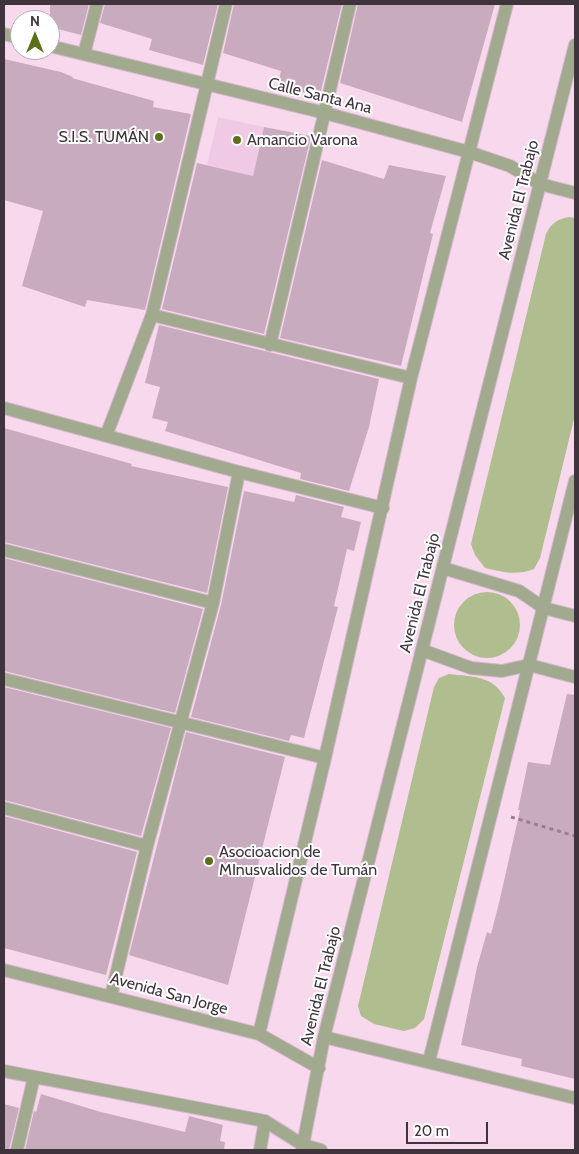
<!DOCTYPE html>
<meta charset="utf-8">
<style>
body{margin:0}
#map{position:relative;width:579px;height:1154px;overflow:hidden;background:#f8d8ed;font-family:Cabin,sans-serif}
canvas{display:block}
.frame{position:absolute;inset:0;border:5px solid #40343c;pointer-events:none}
.north{position:absolute;left:10px;top:10px;width:50px;height:50px;box-sizing:border-box;background:#fff;border:1px solid #b3aeb1;border-radius:50%;rotate:0deg;font-size:14px;font-weight:700;line-height:20px;text-align:center;color:#40343c}
.north::after{content:'';display:block;margin:auto;width:18px;height:22px;background:#5e6f1c;clip-path:polygon(50% 0,100% 100%,50% 72%,0 100%)}
.scale{position:absolute;left:406px;top:1122px;width:82px;height:22px;box-sizing:border-box;border:2px solid #40343c;border-top:0;padding-left:6px;font-size:15px;line-height:18px;white-space:nowrap;color:#40343c;-webkit-text-stroke:4px #fff;paint-order:stroke}
</style>
<div id="map">
<canvas width="579" height="1154"></canvas>
<div class="frame"></div>
<div class="north">N</div>
<div class="scale">20 m</div>
</div>
<script>
const context = document.querySelector('canvas').getContext('2d');
context.lineJoin = 'round';
function fillPath(path, color) {
  context.fillStyle = color;
  context.fill(path, 'evenodd');
}
function strokePath(path, color, width, dash) {
  context.strokeStyle = color;
  context.lineWidth = width;
  context.lineCap = dash ? 'butt' : 'round';
  context.setLineDash(dash || []);
  context.stroke(path);
}
function drawText(font, color, halo, rows, align = 'center') {
  context.font = font + ' Cabin,sans-serif';
  context.lineWidth = 4;
  context.setLineDash([]);
  context.textBaseline = 'middle';
  context.strokeStyle = halo;
  context.fillStyle = color;
  for (const [text, x, y, turn = 0] of rows) {
    context.save();
    context.translate(x, y);
    context.rotate((+turn || 0) * Math.PI / 180);
    context.textAlign = isNaN(turn) ? turn : align;
    if (halo) context.strokeText(text, 0, 0);
    context.fillText(text, 0, 0);
    context.restore();
  }
}
fillPath(new Path2D(`
 M218 117 264 127 253 176 207 165Z`), '#f0cae4');
fillPath(new Path2D(`
 M569 217 575 218V415L540 558 534 569C516 576 503 572 485 568L475 555 471 544 546 234C551 223 558 219 569 217Z
 M454 625a33 33 0 1 1 66 0a33 33 0 1 1-66 0Z
 M449 674C472 677 493 675 505 698L424 1019 415 1028 404 1031 374 1024 361 1016 358 1006 434 687 439 678Z`), '#b0bd8f');
fillPath(new Path2D(`
 M50 4H89L81 35 50 27Z
 M105 4H218L203 65 149 50 152 39 100 23Z
 M234 4H342L320 95 277 88 281 71 223 53Z
 M358 4H495L462 122 340 83Z
 M4 59 61 72 73 77 72 78 154 101 153 107 191 114 145 310 87 300 85 307 22 286 43 211 4 200Z
 M264 127 311 136 264 334 162 309 197 163 253 176Z
 M322 160 384 179 389 165 446 176 430 233 433 234 401 366 280 338Z
 M159 325 379 379 369 427 349 491 300 479 301 473 165 431 168 422 152 418 160 387 145 383Z
 M4 428 132 464 131 466 228 487 207 593 4 542Z
 M244 491 294 502 296 495 344 507 341 517 361 522 354 551 347 549 334 606 338 607 304 738 291 735 289 741 191 717 221 605Z
 M4 558 203 609 175 713 4 671Z
 M4 687 171 728 141 836 4 800Z
 M567 694 575 695V1079L521 1066 522 1059 461 1045 477 967 487 932 491 934 499 903 520 810H518L528 762 550 765Z
 M186 732 285 757 228 985 129 955Z
 M4 816 137 852 106 975 4 948Z
 M41 1094 101 1112 185 1132 189 1116 223 1125 220 1141 225 1142 224 1150H25L34 1111 36 1112Z
 M4 1104 19 1108 9 1150H4Z`), '#c9abbf');
const minor = new Path2D(`
 M4 34 20 38
 M50 46 325 113 469 152 510 166 540 184 575 193
 M84 54 97 4
 M152 315 411 378
 M270 345 350 4
 M4 408 239 472 383 508
 M106 436 152 315 226 4
 M4 550 213 603
 M443 568 519 591 544 608 575 616
 M422 650 471 668 502 671 529 665 575 677
 M4 679 325 758
 M4 808 147 846
 M4 970 259 1034 319 1068
 M111 996 147 846 213 603 239 472
 M259 1034 325 758 411 378 507 4
 M324 1037 575 1098
 M429 1061 575 481
 M4 1071 265 1121 303 1145 321 1150
 M17 1150 34 1077
 M260 1150 265 1121
 M302 1150 324 1037 575 45`);
strokePath(minor, '#d3b7ca', 14);
strokePath(new Path2D(`
 M511 817 575 836`), '#97818f', 3, [4, 4]);
strokePath(minor, '#a1a98f', 12);
for (const [x, y, r, color] of [
 [159,137,5,"#5e6f1c"],
 [237,140,5,"#5e6f1c"],
 [209,861,5,"#5e6f1c"]
]) {
  const dot = new Path2D();
  dot.arc(x, y, r, 0, 2 * Math.PI);
  context.fillStyle = color;
  context.fill(dot);
  strokePath(dot, '#fff', 2);
}
drawText('16px', '#40343c', '#fff', [
 ["Calle Santa Ana",320,96,14],
 ["Avenida El Trabajo",519,200,-76],
 ["Avenida El Trabajo",420,593,-76],
 ["Avenida El Trabajo",321,986,-76],
 ["Avenida San Jorge",169,994,15]
]);
drawText('16px', '#40343c', '#fff', [
 ["S.I.S. TUMÁN",149,137,"right"],
 ["Amancio Varona",247,140],
 ["Asocioacion de",219,852],
 ["MInusvalidos de Tumán",219,870]
], 'left');
</script>
